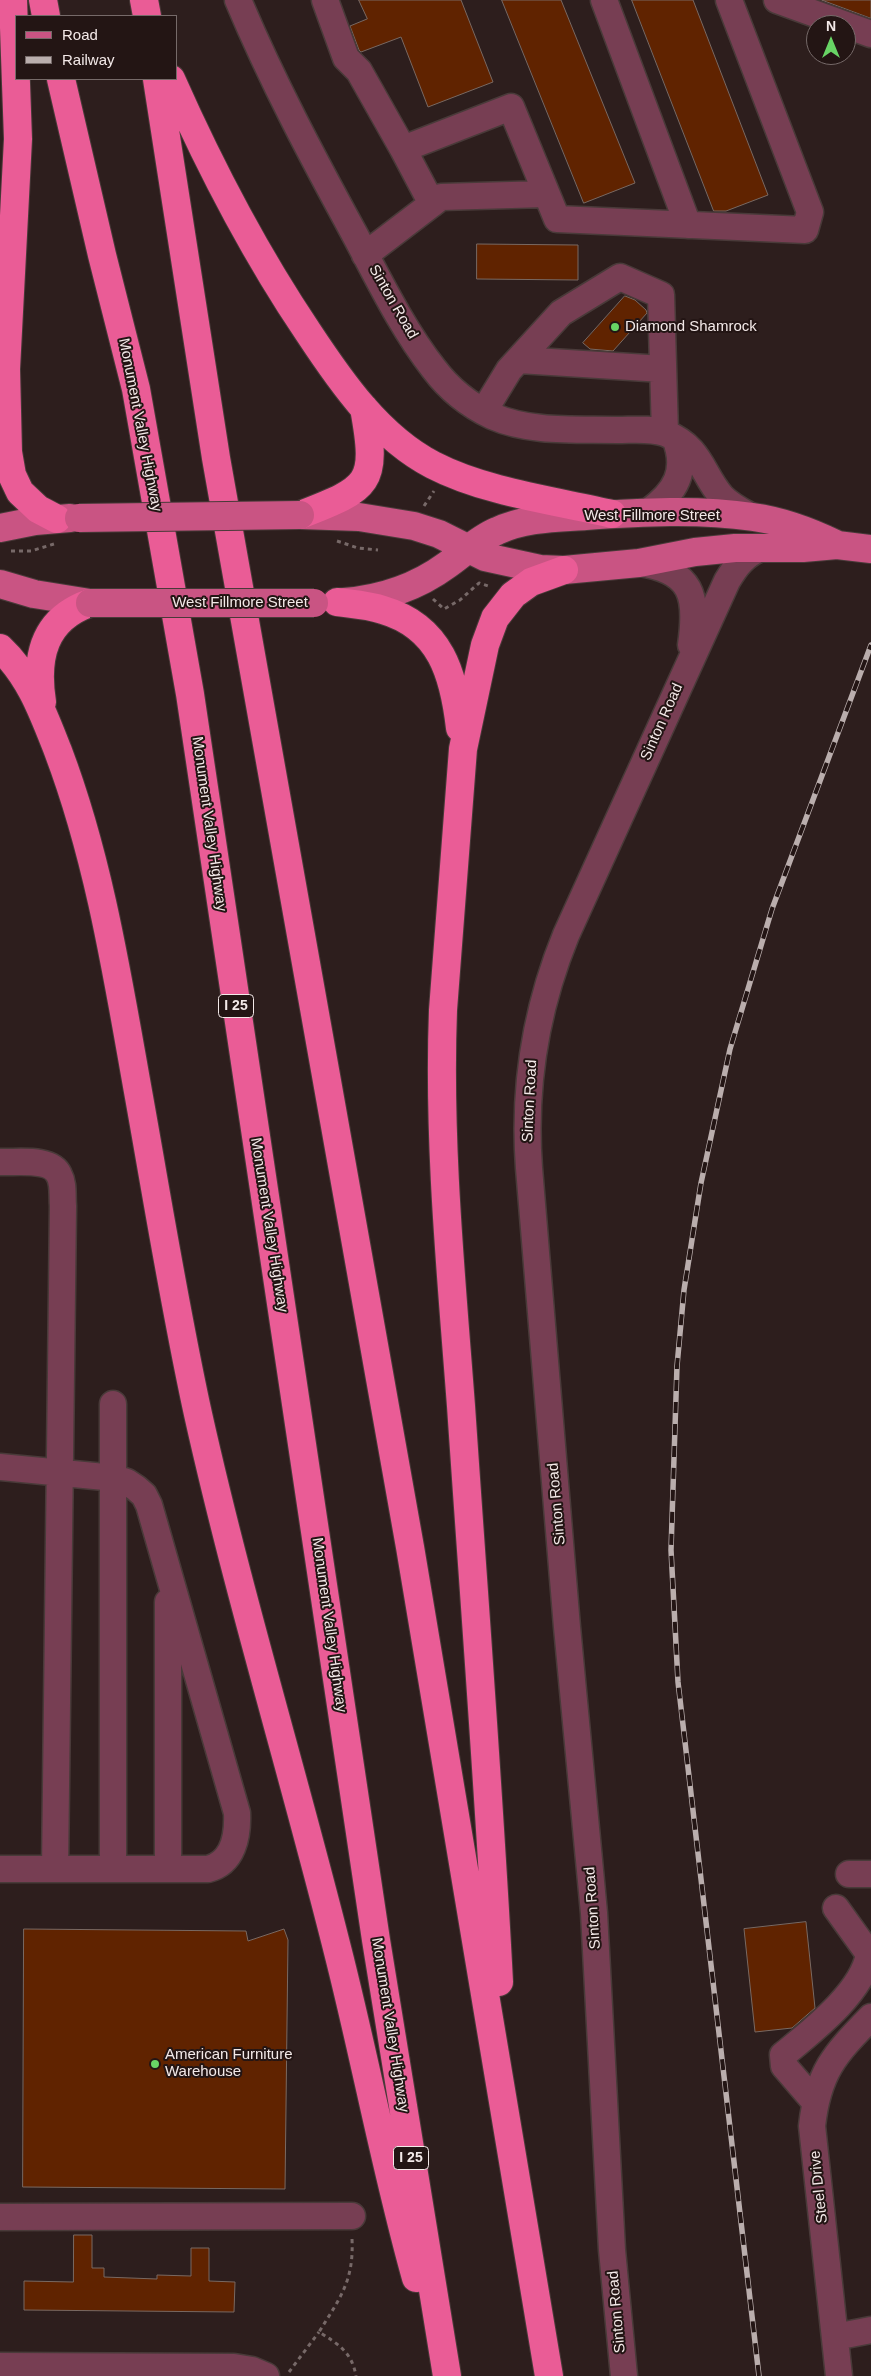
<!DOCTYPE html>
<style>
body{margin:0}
#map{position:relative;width:871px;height:2376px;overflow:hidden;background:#2d1e1d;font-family:Arial,sans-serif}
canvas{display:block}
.legend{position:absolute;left:15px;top:15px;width:162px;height:65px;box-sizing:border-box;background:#231514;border:1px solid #766a69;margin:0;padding:6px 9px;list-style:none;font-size:15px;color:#f3e9e8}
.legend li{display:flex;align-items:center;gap:10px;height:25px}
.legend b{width:25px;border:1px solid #766a69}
.north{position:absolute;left:806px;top:15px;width:50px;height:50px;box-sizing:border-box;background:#231514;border:1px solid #766a69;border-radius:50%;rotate:0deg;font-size:14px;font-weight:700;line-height:20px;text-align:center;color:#f3e9e8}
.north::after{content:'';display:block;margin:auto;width:18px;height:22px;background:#68d465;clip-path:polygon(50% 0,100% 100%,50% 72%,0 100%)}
</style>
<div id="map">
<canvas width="871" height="2376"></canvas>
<ul class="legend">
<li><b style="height:6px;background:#c95483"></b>Road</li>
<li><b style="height:6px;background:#baaead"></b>Railway</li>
</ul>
<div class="north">N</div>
</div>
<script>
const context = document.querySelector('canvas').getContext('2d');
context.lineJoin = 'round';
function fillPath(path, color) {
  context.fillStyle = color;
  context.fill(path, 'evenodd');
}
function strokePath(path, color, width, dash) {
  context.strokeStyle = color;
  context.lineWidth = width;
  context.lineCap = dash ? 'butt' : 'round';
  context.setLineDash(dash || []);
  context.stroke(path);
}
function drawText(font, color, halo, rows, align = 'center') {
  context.font = font + ' Arial,sans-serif';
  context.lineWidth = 4;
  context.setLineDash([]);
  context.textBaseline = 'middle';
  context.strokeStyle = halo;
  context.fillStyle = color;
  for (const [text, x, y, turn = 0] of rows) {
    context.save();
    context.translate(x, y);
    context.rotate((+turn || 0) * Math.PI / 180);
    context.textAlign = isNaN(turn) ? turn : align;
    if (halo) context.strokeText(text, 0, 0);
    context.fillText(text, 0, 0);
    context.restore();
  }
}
const building = new Path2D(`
 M359 0H461L493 82 428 107 401 37 361 52 359 50 350 26 367 19Z
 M502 0H561L635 183 584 203Z
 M632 0H693L768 195 726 211H714Z
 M822 0H871V18Z
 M477 244 578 245V280L477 279Z
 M625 296 635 300 646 310 647 313 613 351 590 349 583 343Z
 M806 1922 815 2008 792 2028 755 2032 744 1929Z
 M24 1929 246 1931 248 1941 284 1929 288 1940 285 2189 23 2187Z
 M74 2235H92V2268H104V2277L157 2279V2275L191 2276V2248H209V2281L235 2282 234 2312 24 2310V2281L73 2282Z`);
fillPath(building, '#602300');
strokePath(building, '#796962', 1);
const minor = new Path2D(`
 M238 0C272 81 313 158 355 235 379 280 402 328 434 369 449 389 469 405 492 416 531 433 576 429 618 430 633 430 651 428 665 433 702 448 701 473 722 497 731 506 741 511 752 517
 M325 0 346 58 359 71 403 149 511 107 557 219 805 230 810 212 729 0
 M604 0 688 225
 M777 0 871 34
 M403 149 432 204
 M365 255 441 197 546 194
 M519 360 663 369
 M484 411 509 370 561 313 620 277 661 295 665 433
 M648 512C676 492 688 471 675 438
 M639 563C693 571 698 596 691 645
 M0 1162C16 1163 51 1157 59 1175 64 1184 62 1196 63 1206L55 1869H208C233 1863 238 1836 237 1813L149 1505 144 1495 136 1488 127 1482 115 1478 0 1467
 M168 1602V1869
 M0 1869H55
 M113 1869V1404
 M849 1874H871
 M815 2102 784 2066 783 2055C812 2031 863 1992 869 1954L836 1908
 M0 2217 352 2216
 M835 2337 871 2330
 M0 2366 234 2367 252 2370 266 2376
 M624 2376 612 2250 594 1913 567 1627 529 1168C523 1087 535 1011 566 935L727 581C736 566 744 555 761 548
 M839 2376 812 2126C818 2072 834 2055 871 2017`);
const major = new Path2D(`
 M300 515 359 517 414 526 439 534 485 557 540 569 564 570 639 563 695 552 735 548H803L837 545 871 549
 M0 528 35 521 70 518
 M0 584 34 594 90 603
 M344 602C380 599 417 587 447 565 463 554 478 539 497 531 524 518 556 518 586 516 641 512 699 509 753 517 783 521 809 531 836 544`);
const highway = new Path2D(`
 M13 0 18 139 6 369 8 452 12 475 20 492 38 509 57 519
 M43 0 46 16
 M144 0 147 16
 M61 79 102 255 136 389 190 694 376 1940 447 2376
 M157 79 216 458 410 1547 549 2376
 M171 79C210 167 254 252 308 332 341 382 379 437 433 465 485 492 556 501 612 514
 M300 515C370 488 378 484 364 408
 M337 602C352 604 369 605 383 610 441 627 454 675 460 728
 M0 648C30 676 43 713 58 751 100 862 118 980 139 1097 158 1203 175 1309 198 1414 238 1593 292 1769 337 1948 365 2057 385 2168 416 2278
 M42 702C35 657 44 619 90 603
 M499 1982C489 1790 474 1598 461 1406 451 1274 438 1142 443 1010L463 749 485 645 495 618 513 595 531 582 564 570`);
strokePath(minor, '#493a39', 29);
strokePath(major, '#493a39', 30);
strokePath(highway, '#493a39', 30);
strokePath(new Path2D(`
 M424 506 434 491
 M337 541 358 548 378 550
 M11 551H31L54 544
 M433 599 444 609 460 600 479 583 491 587
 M352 2239C354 2281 340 2298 319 2332 338 2344 352 2352 356 2376
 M289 2372 319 2332`), '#776968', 3, [4, 4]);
strokePath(minor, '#773e53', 26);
strokePath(major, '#c95483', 28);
strokePath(highway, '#ea5c96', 28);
const rail = new Path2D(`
 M759 2376 678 1682 671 1550 677 1366 684 1290 701 1183 730 1049 772 909 871 645`);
strokePath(rail, '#baaead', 5.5);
strokePath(rail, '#231514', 4, [11]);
const majorBridge = new Path2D(`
 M79 518 300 515
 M90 603H314`);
strokePath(majorBridge, '#493a39', 30, []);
strokePath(majorBridge, '#c95483', 28);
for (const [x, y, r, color] of [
 [615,327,5,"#68d465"],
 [155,2064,5,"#68d465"]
]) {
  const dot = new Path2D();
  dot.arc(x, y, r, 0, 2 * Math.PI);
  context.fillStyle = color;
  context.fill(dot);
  strokePath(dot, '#231514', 2);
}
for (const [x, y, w] of [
 [236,1006,35],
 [411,2158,35]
]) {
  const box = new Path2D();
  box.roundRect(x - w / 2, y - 11.5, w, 23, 4);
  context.fillStyle = '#231514';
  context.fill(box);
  strokePath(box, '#f3e9e8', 1);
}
drawText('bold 14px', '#f3e9e8', null, [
 ["I 25",236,1006],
 ["I 25",411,2158]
]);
drawText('15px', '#f3e9e8', '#231514', [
 ["Sinton Road",393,302,60],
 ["Monument Valley Highway",140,425,79],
 ["West Fillmore Street",652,516],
 ["West Fillmore Street",240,603],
 ["Sinton Road",662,722,-66],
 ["Monument Valley Highway",209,824,82],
 ["Sinton Road",530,1101,-87],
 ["Monument Valley Highway",269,1225,81],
 ["Sinton Road",557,1504,-95],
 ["Monument Valley Highway",329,1625,82],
 ["Sinton Road",593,1908,-94],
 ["Monument Valley Highway",390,2025,81],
 ["Steel Drive",819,2187,-96],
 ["Sinton Road",617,2312,-95]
]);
drawText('15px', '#f3e9e8', '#231514', [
 ["Diamond Shamrock",625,327],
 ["American Furniture",165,2055],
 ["Warehouse",165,2072]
], 'left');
</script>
